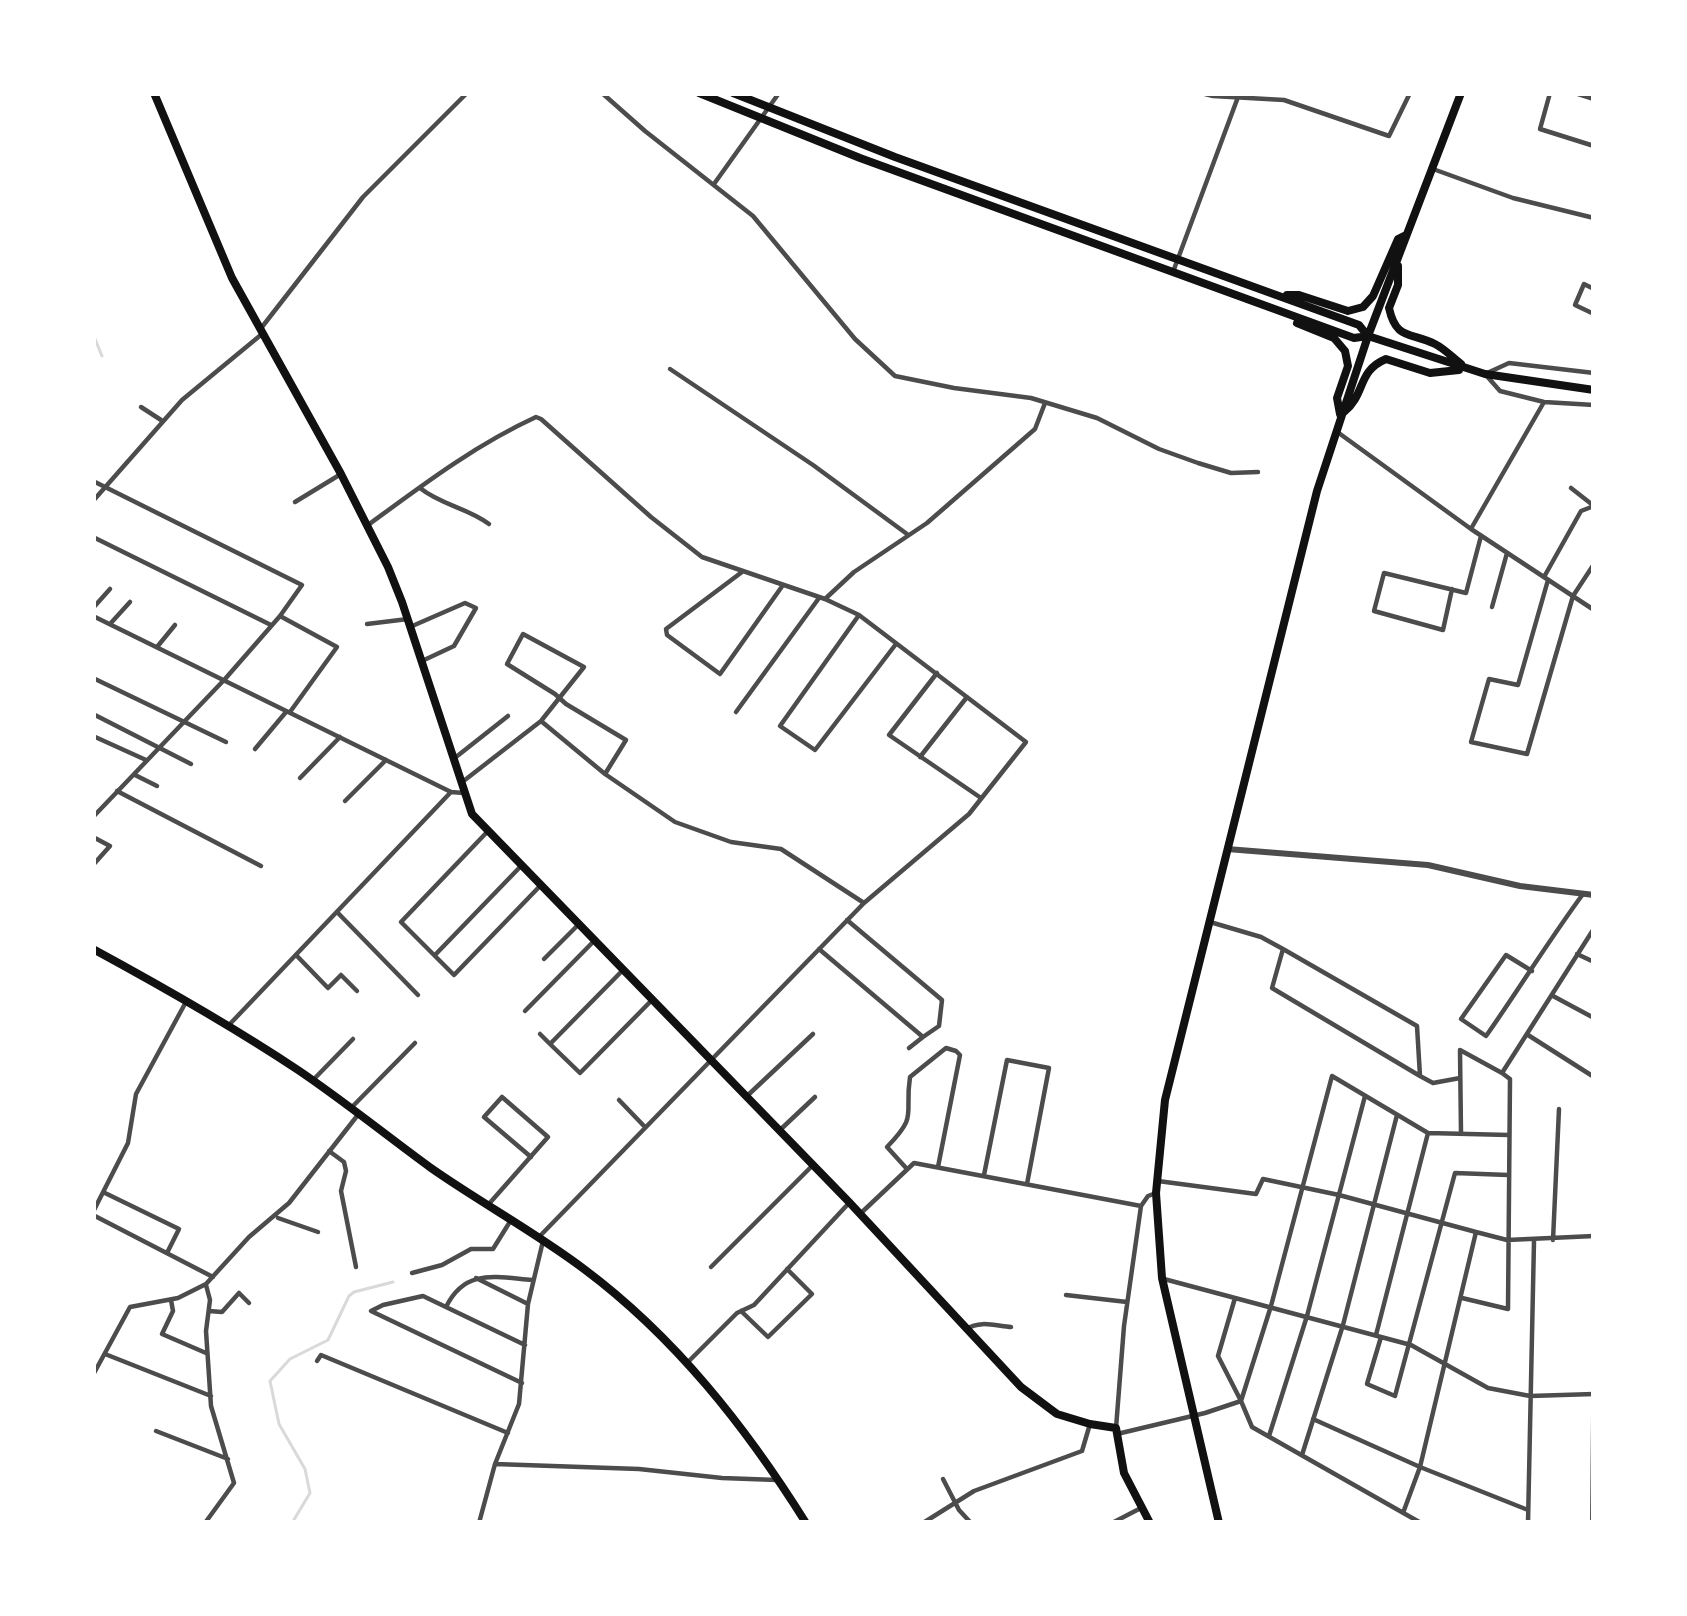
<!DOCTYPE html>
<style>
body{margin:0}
#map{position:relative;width:1687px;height:1616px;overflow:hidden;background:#fff;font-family:Roboto,sans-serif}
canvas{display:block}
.frame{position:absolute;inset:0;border:96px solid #fff;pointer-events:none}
</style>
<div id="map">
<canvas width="1687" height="1616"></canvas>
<div class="frame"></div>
</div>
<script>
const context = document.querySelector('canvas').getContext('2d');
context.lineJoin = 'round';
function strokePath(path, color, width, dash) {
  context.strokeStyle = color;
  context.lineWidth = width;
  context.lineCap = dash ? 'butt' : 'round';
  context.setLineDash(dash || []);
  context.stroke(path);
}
strokePath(new Path2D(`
 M93 334 102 356
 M292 1523 310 1493 305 1469 279 1424 270 1381 290 1359 328 1340 349 1296 354 1292 393 1282`), '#d9d9d9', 3);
strokePath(new Path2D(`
 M602 93 645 131 753 216 855 339 895 376 954 388 1031 398 1097 418 1159 449 1198 463 1231 473 1258 472
 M1201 93 1213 96 1284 100 1389 136 1410 93
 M1550 93 1540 129 1594 146
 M1575 93 1594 99
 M1433 169 1513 198 1594 218
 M714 184 779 93
 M1173 272 1238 97
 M1594 289 1584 284 1575 305 1594 314
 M262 327 363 197 467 93
 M670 369 813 465 907 534
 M1594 373 1509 363 1485 374 1500 391 1544 402 1594 405
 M141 407 161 420
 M1336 431 1471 529 1594 610
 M93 481 302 585 280 616 225 679 93 817
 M420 488C441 505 468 508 489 524
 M93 501 182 400 262 334
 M295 502 341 474
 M368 525C421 486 475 445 536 417L541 419 651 517 702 557 825 599 859 615 1026 742 969 814 864 903 538 1238
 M1472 527 1544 402
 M93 537 271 625
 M742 572 666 629 667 635 720 674 783 585
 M1544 577 1581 511 1594 506 1571 488
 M1548 580 1518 685 1489 679 1471 742 1527 754 1573 596 1594 564
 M1452 589 1443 630 1374 611 1384 573 1466 593 1481 536
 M825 599 854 572 927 523 1035 429 1045 403
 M1492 607 1507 553
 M93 608 110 589
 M859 615 780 726 815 750 896 644
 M93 616 451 792 464 793
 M280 616 337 647 290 712
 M110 624 130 602
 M367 624 408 619
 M410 627 465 603 476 608 454 646 422 661
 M157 647 175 625
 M937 673 889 735 981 798
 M93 678 226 742
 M736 712 819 598
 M93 714 191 764
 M541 721 605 774 675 822 731 842 781 849 864 903
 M93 736 146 760
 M255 749 286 712
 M456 757 508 716
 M920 757 967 697
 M135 775 157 786
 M300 778 340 737
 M461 783 541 721 584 667 523 634 507 664 555 694 566 704 626 740 605 774
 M117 791 261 866
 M345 801 386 760
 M488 831 401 922 454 975 540 886
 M93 837 110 846 93 865
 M338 913 418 995
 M1210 922 1261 937 1283 949
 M819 949 923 1037 939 1026 942 1000 847 920
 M1283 949 1417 1026 1420 1076 1272 988Z
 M1577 954 1594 962
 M435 955 521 866
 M297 956 328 988 341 975 357 991
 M544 959 578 925
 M623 970 550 1044 580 1073 651 1001
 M1532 971 1506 955 1461 1019 1486 1036C1519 989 1549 940 1583 894
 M1553 996 1594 1018
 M525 1011 593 942
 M228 1026 451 792
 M540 1034 550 1044
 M1528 1035 1594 1077
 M909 1048 923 1037
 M1420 1076 1433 1083 1460 1078
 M315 1078 353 1039
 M747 1096 813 1034
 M619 1100 644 1126
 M351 1108 415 1043
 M780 1130 815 1097
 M1461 1133 1460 1050 1502 1073
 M329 1151 344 1162 346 1171 341 1191 356 1267
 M907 1169 887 1147C919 1114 904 1116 910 1077L946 1048 956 1051 960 1055 938 1167
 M984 1175 1007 1060 1049 1068 1027 1184
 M1158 1181 1256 1194 1263 1179 1339 1195 1476 1232
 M105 1193 179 1229 167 1253
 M488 1205 548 1137 502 1097 484 1117 531 1157
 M93 1212 128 1143 136 1094 187 1000
 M860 1214 914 1163 1141 1206
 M93 1215 213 1277
 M278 1218 318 1232
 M1553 1240 1559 1109
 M711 1267 813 1165
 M412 1273 442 1265 471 1249H493L511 1220
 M476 1278 528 1304
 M1164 1279 1411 1345 1488 1388 1530 1396 1594 1394
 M1066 1295 1127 1302
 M1462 1298 1508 1309 1510 1079 1502 1073 1593 930
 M171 1300 173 1311 162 1334 206 1353
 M446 1307C465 1268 496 1277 532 1280
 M209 1311 222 1312 239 1293 249 1303
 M741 1311 768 1337 812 1294 787 1269
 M967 1329C979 1320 997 1326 1011 1327
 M1376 1335 1428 1133
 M1381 1337 1367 1384 1395 1396 1455 1173 1508 1175
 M105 1354 211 1396
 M317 1361 321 1355 508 1433
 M687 1363 737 1313 754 1305 849 1203
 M93 1375 130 1307 178 1298 206 1284 249 1237 289 1203 357 1116
 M522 1383 371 1311 383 1305 423 1296 525 1345
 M1313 1419 1420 1467 1528 1510
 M1116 1428 1124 1326 1141 1206 1148 1196 1156 1193
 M156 1431 228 1459
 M1117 1434 1205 1413 1241 1401 1218 1356 1235 1298
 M1269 1436 1307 1316 1365 1096
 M1302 1455 1343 1325 1397 1115
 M495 1464 639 1469 722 1478 777 1480
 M943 1479 959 1510 971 1523
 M1403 1513 1420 1467 1476 1232 1507 1240 1594 1236
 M205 1523 234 1483 211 1406 206 1331 210 1300 206 1285
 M479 1523 495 1464 519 1404 528 1304 543 1241
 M923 1523 974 1491 1082 1451 1090 1424
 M1112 1523 1141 1508
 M1421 1523 1252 1427 1241 1401 1271 1306 1332 1076 1428 1133 1509 1135
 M1528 1523 1534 1241`), '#4c4c4c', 4.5);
strokePath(new Path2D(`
 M1227 849 1428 865 1520 886 1594 895
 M1593 1523 1594 1414`), '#4c4c4c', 6);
strokePath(new Path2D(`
 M154 93 232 278 341 474 388 567 402 602 472 814 849 1202 1021 1387 1057 1414 1090 1424 1116 1428 1124 1473 1150 1523
 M93 949C163 987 232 1026 298 1070 344 1101 387 1136 431 1168 481 1203 535 1232 584 1269 675 1337 746 1427 806 1523`), '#111', 8);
strokePath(new Path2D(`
 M699 93 860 158 1354 338 1368 336 1485 374 1594 390
 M733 93 895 157 1359 325 1367 335
 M1398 266V285L1389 308C1396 340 1410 332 1435 344 1445 349 1453 358 1461 364
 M1287 295H1299L1348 311 1363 307 1373 296 1398 239 1406 235
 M1297 323 1334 338 1345 351 1348 366 1337 398 1340 414
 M1344 412C1366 394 1357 371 1386 359L1430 373 1459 370
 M1219 1523 1162 1278 1156 1193 1165 1100 1317 491 1368 336 1461 93`), '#111', 8);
</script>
